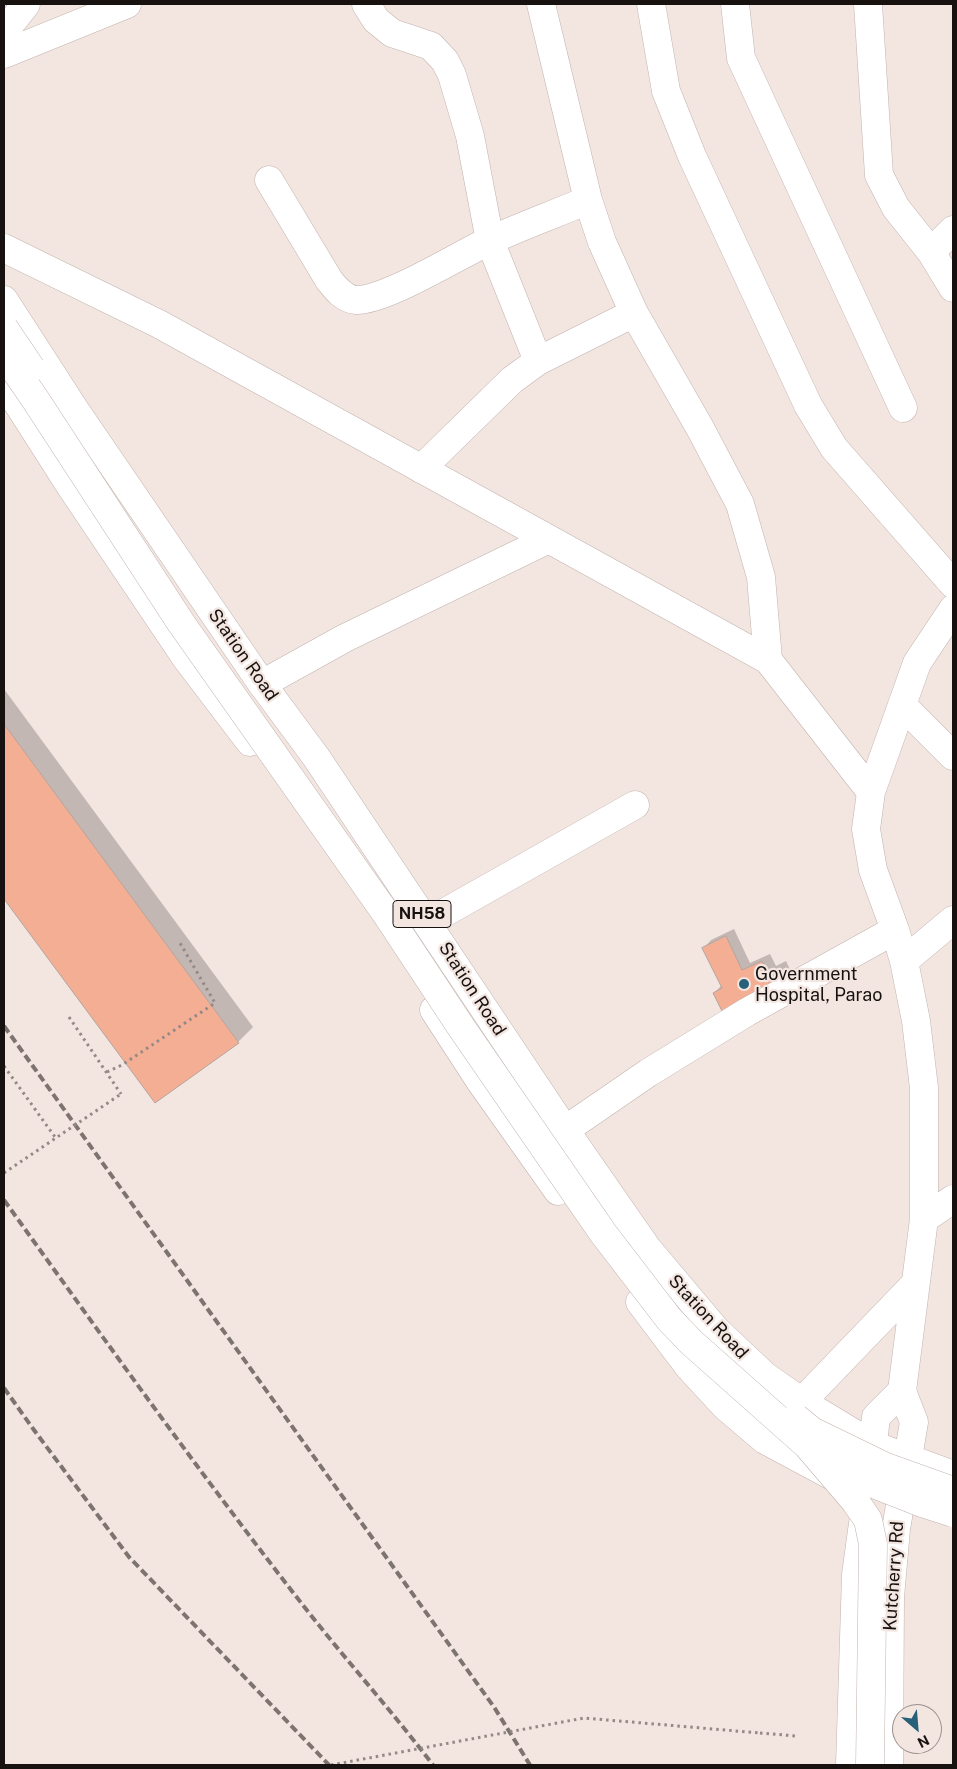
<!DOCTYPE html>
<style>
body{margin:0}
#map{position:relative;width:957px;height:1769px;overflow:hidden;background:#f3e5e0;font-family:"Public Sans",sans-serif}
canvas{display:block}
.frame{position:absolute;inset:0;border:5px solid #171210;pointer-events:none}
.north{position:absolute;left:892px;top:1704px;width:50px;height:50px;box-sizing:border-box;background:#f3e5e0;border:1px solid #9b918d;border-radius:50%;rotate:153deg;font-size:14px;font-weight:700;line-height:20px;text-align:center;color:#171210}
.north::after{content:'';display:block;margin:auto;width:18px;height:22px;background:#266079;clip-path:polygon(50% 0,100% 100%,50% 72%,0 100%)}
</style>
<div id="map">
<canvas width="957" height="1769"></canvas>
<div class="frame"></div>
<div class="north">N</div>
</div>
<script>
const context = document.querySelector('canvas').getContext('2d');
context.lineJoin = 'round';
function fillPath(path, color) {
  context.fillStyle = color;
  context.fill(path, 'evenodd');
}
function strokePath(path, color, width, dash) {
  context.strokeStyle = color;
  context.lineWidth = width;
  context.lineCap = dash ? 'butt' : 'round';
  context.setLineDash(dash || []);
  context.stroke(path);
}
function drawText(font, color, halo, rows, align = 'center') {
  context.font = font + ' "Public Sans",sans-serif';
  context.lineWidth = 4.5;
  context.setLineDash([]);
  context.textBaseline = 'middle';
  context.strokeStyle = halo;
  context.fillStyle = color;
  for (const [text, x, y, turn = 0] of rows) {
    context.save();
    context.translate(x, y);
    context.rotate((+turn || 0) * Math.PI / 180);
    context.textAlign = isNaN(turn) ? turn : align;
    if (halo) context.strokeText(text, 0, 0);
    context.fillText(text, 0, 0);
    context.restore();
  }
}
fillPath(new Path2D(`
 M4 689 253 1027 238 1042 155 1101 4 897Z
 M734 929 750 963 770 954 776 966 786 961 793 976 714 993 722 985 704 948 711 940Z`), '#0003');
const building = new Path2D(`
 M4 724 239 1043 155 1103 4 899Z
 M726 936 742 970 762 961 768 973 778 968 786 985 724 1015 713 993 722 988 702 948Z`);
fillPath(building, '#f4ae94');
strokePath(building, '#b2a49f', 1);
const minor = new Path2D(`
 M366 4 376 20 392 33 431 46 445 61 452 75 470 136 490 241 538 361
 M541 4 588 200 602 242 634 313 700 428 740 504 761 577 768 660
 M651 4 666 91 692 156 808 405 834 448 953 584
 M735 4 741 58 903 408
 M868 4 879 175 896 208 931 252
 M4 32 26 4
 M4 54 127 4
 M269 180 329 280C336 289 344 299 356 300 385 301 459 255 489 241 521 226 555 214 588 200
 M953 230 931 252 953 288
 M4 248 159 324 768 660 871 792
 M421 469 512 380 538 361 634 313
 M262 684 345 638 549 539
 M902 705 953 756
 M428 922 635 805
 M904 961 953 920
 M565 1130 648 1073 747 1012 895 930
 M924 1219 953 1199
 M902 1391 924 1219V1088L916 1021 904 961 895 930 873 870 866 829 871 792 917 663 953 609
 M786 1418 915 1284`);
const highway = new Path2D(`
 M4 300 77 413 262 684 316 757 565 1130 647 1248 716 1330 765 1376 802 1402 873 1445 953 1475
 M4 382 71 487 186 658 250 742
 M434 1010 480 1081 558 1191
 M640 1302 689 1367 725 1406 765 1440 834 1477
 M871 1461 876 1417 902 1391 914 1422 896 1529 890 1597 889 1765
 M850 1765 856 1575 864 1516`);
strokePath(minor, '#c1b3ae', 29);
strokePath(highway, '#c1b3ae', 29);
strokePath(new Path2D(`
 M69 1017 121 1094
 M4 1066 55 1137
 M107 1072 122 1065 215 1003 180 943
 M760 1733 796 1736`), '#938986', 3, [2.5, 4]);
strokePath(minor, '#fff', 28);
strokePath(highway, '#fff', 28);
strokePath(new Path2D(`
 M4 1026 494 1707 530 1765
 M4 1200C102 1336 199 1472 302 1604 345 1659 391 1710 433 1765
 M4 1388 34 1430 129 1557 329 1765`), '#7d7470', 4, [8, 4]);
const highwayBridge = new Path2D(`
 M4 328 31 368
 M4 354 35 399 181 623 387 915 461 1027 603 1233 669 1319 691 1342 807 1445 855 1501 868 1520 873 1544 870 1765
 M796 1418 812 1431 886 1467 953 1491
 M828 1466 922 1503 953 1513`);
strokePath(highwayBridge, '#c1b3ae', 29, []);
strokePath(new Path2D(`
 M4 1173 121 1094
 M331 1765 584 1718 760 1733`), '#938986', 3, [2.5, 4]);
strokePath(highwayBridge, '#fff', 28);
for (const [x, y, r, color] of [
 [744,984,6,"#266079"]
]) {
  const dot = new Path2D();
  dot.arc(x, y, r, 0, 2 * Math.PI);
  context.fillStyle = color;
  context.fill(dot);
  strokePath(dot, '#f3e5e0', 2);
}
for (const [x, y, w] of [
 [422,914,58]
]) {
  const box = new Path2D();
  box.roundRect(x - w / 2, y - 13.5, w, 27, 4);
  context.fillStyle = '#f3e5e0';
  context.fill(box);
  strokePath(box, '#171210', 1);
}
drawText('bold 16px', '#171210', null, [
 ["NH58",422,914]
]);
drawText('18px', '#171210', '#f3e5e0', [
 ["Station Road",243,655,55],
 ["Station Road",472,989,57],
 ["Station Road",708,1317,47],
 ["Kutcherry Rd",894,1576,-86]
]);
drawText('18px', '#171210', '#f3e5e0', [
 ["Government",755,974],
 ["Hospital, Parao",755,995]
], 'left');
</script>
